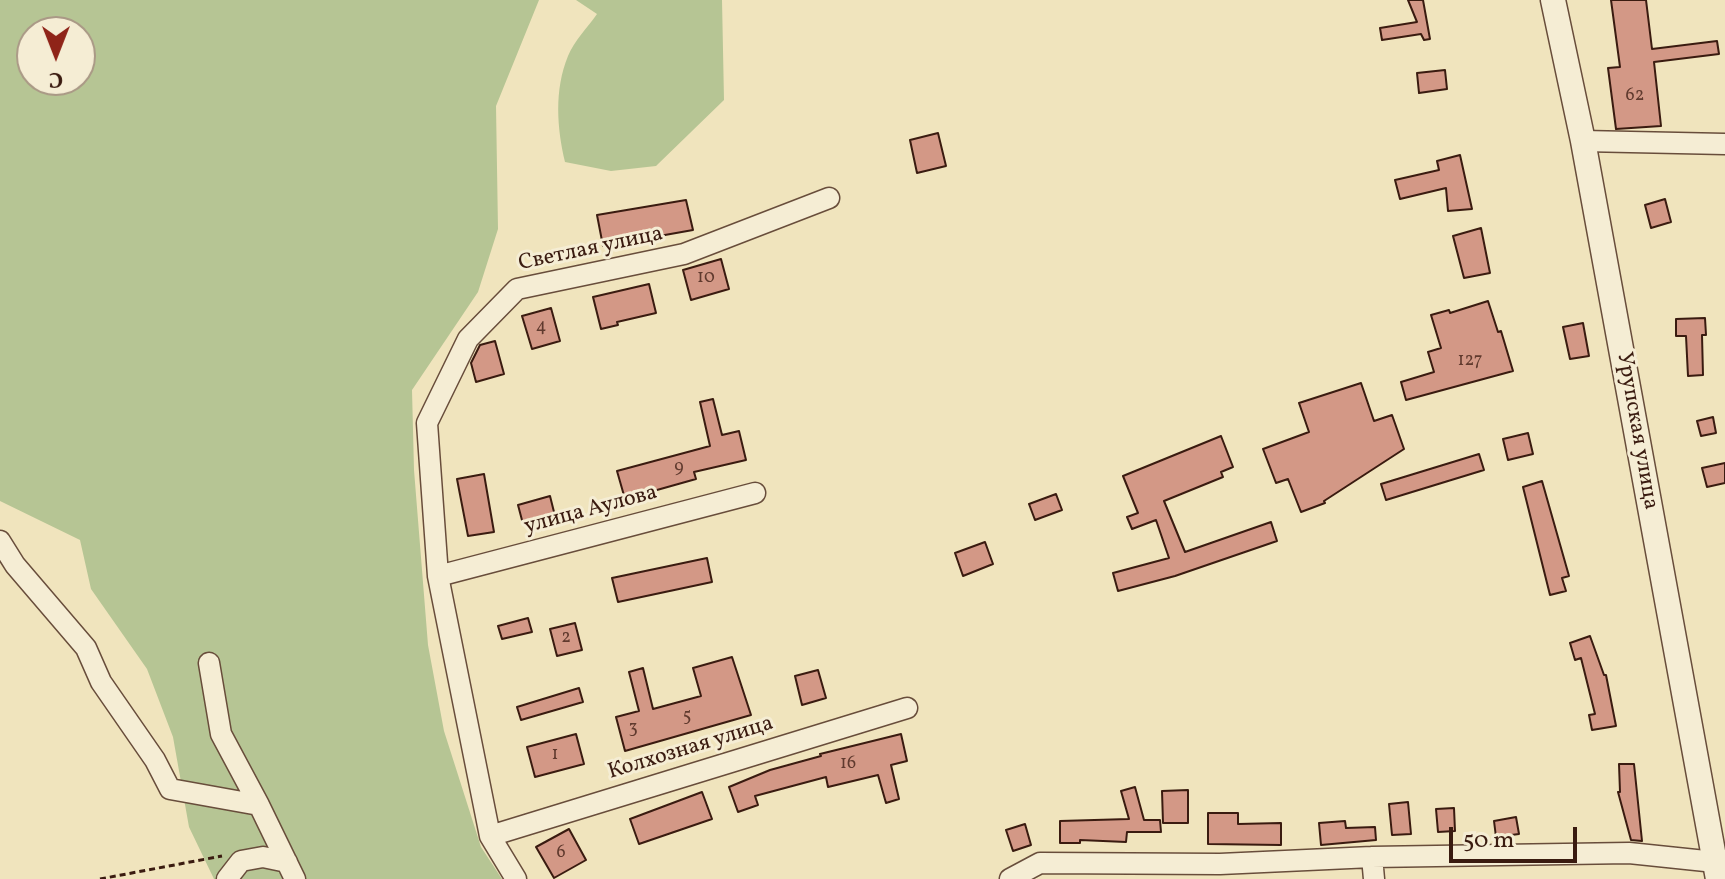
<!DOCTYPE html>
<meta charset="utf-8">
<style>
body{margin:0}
#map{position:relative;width:1725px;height:879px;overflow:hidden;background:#f0e4bd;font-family:Vollkorn,serif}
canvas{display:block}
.north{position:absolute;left:16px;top:16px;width:80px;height:80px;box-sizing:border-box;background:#f5edd4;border:2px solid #aa9986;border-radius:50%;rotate:180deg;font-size:22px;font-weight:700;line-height:32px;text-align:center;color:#3a1b10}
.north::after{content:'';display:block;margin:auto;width:28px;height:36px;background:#8f2418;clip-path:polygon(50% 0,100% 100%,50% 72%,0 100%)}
.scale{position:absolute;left:1449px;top:827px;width:128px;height:36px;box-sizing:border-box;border:4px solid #3a1b10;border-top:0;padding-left:10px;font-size:24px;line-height:28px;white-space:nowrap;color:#3a1b10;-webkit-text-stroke:6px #f5edd4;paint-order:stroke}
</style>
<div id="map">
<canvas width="1725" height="879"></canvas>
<div class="north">С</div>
<div class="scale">50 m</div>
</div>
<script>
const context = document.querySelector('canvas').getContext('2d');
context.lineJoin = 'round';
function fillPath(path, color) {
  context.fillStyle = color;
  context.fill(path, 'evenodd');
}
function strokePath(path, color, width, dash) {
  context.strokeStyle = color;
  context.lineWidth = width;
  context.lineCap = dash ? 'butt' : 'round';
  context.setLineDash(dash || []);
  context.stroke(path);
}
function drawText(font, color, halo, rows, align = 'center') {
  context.font = font + ' Vollkorn,serif';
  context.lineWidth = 6;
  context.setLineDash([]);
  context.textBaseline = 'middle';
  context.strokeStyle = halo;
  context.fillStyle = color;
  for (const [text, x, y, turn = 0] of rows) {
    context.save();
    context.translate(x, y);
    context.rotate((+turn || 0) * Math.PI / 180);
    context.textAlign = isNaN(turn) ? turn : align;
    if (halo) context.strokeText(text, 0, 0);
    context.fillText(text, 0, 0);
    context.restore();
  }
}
fillPath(new Path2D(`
 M0 0H539L496 106 498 229 478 292 412 390 414 470 428 645 444 731 481 847 502 879H214L189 827 173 737 147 669 91 589 80 540 0 501ZM32 32H80V80H32Z
 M576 0H722L724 100 656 166 611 171 565 162C557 128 554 90 568 56 574 41 588 27 597 14Z`), '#b6c594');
const building = new Path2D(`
 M1408 0H1423L1430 39 1424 40 1421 34 1382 40 1380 28 1417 22Z
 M1611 0H1646L1652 49 1717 41 1719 54 1654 62 1661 126 1616 129 1608 68 1620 67Z
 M1445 70 1447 89 1419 93 1417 73Z
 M938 133 946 166 917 173 910 140Z
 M1460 155 1472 209 1448 211 1446 188 1400 199 1395 180 1439 170 1437 161Z
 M1665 199 1671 222 1651 228 1645 205Z
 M686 200 693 230 603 246 597 215Z
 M1481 228 1490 273 1464 278 1453 236Z
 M721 259 729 289 691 300 683 270Z
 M649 284 656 313 617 322 618 325 601 329 593 297Z
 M1488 301 1498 332 1501 331 1513 371 1406 400 1401 382 1434 372 1428 352 1441 348 1431 315 1449 310 1450 313Z
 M551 308 560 341 532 349 522 316Z
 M1705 318 1706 335H1702L1703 375 1688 376 1686 336H1676V319Z
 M1583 323 1589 356 1570 359 1563 327Z
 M495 341 504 374 476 382 471 363 480 345Z
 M1361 383 1374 421 1392 415 1404 449 1324 501 1325 503 1301 512 1288 479 1276 483 1263 449 1309 432 1299 403Z
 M713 399 722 435 739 431 746 460 694 472 696 479 625 499 617 471 710 446 700 402Z
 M1713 417 1716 433 1701 436 1697 421Z
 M1528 433 1533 454 1508 460 1503 439Z
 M1221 436 1233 467 1221 472 1223 477 1164 501 1185 552 1271 522 1277 541 1175 576 1118 591 1113 573 1169 558 1156 520 1132 529 1127 517 1138 513 1123 476Z
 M1479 454 1484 470 1386 500 1381 484Z
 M1725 463V483L1707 487 1702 468Z
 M484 474 494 532 468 536 457 479Z
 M1542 481 1569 576 1562 578 1566 591 1550 595 1523 487Z
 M1056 494 1062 510 1035 520 1029 504Z
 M550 496 555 516 523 524 518 505Z
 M985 542 993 564 963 576 955 553Z
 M707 558 712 582 618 602 612 578Z
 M528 618 532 632 502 639 498 626Z
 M575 623 582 650 557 656 550 629Z
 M1590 636 1604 675H1606L1616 726 1592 730 1589 715 1595 714 1581 658 1575 660 1570 643Z
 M732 657 751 715 625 751 616 717 639 711 629 672 643 668 653 709 701 696 693 668Z
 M818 670 826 698 802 705 795 676Z
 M579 688 583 702 521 720 517 707Z
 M576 734 584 764 535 777 527 747Z
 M901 734 907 761 891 765 899 799 886 803 878 775 828 787 826 777 755 796 758 805 738 812 729 787 770 770 821 756 820 754Z
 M1619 764H1634L1642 841 1631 840 1618 792H1620Z
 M1135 787 1144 820H1160L1161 832H1127L1126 842 1080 840V843H1060V821L1129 819 1121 791Z
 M1188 790V823H1163L1162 791Z
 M702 792 712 819 639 844 630 819Z
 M1408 802 1411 834 1392 835 1389 804Z
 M1454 808 1455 831 1438 832 1436 809Z
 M1208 813H1238V824L1281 823V845L1208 844Z
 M1516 817 1519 834 1496 837 1494 821Z
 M1345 821 1346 828 1375 827 1376 840 1321 845 1319 823Z
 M1025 824 1031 845 1013 851 1006 830Z
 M569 829 586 860 554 878 536 847Z`);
fillPath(building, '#d39886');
strokePath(building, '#3a1b10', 2);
const minor = new Path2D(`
 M1583 141 1725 144
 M0 541 15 565 86 648 101 682 155 760 170 789 259 805 295 879
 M438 576 755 493
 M209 663 221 734 259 805
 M490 836 907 708
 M1372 857 1374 879
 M227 879 241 861 263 857 287 862
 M516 879 490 836 438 576 427 423 468 339 517 289 684 254 829 198
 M1010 879 1040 863 1220 864 1372 857 1629 853 1715 862`);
const tertiary = new Path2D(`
 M1553 0 1583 141 1718 879`);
strokePath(minor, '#684d3b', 23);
strokePath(tertiary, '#684d3b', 27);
strokePath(new Path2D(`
 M100 879 222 856`), '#3a1b10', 3, [6, 4]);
strokePath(minor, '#f5edd4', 20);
strokePath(tertiary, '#f5edd4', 24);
drawText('18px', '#603a2e', null, [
 ["62",1635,97],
 ["10",706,279],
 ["4",541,328],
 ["127",1470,362],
 ["9",679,469],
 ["2",566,639],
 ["5",687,718],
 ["3",633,730],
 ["1",555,756],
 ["16",848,765],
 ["6",561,854]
]);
drawText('22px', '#3a1b10', '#f5edd4', [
 ["Светлая улица",591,250,-12],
 ["Урупская улица",1636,431,80],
 ["улица Аулова",591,511,-15],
 ["Колхозная улица",691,749,-17]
]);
</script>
